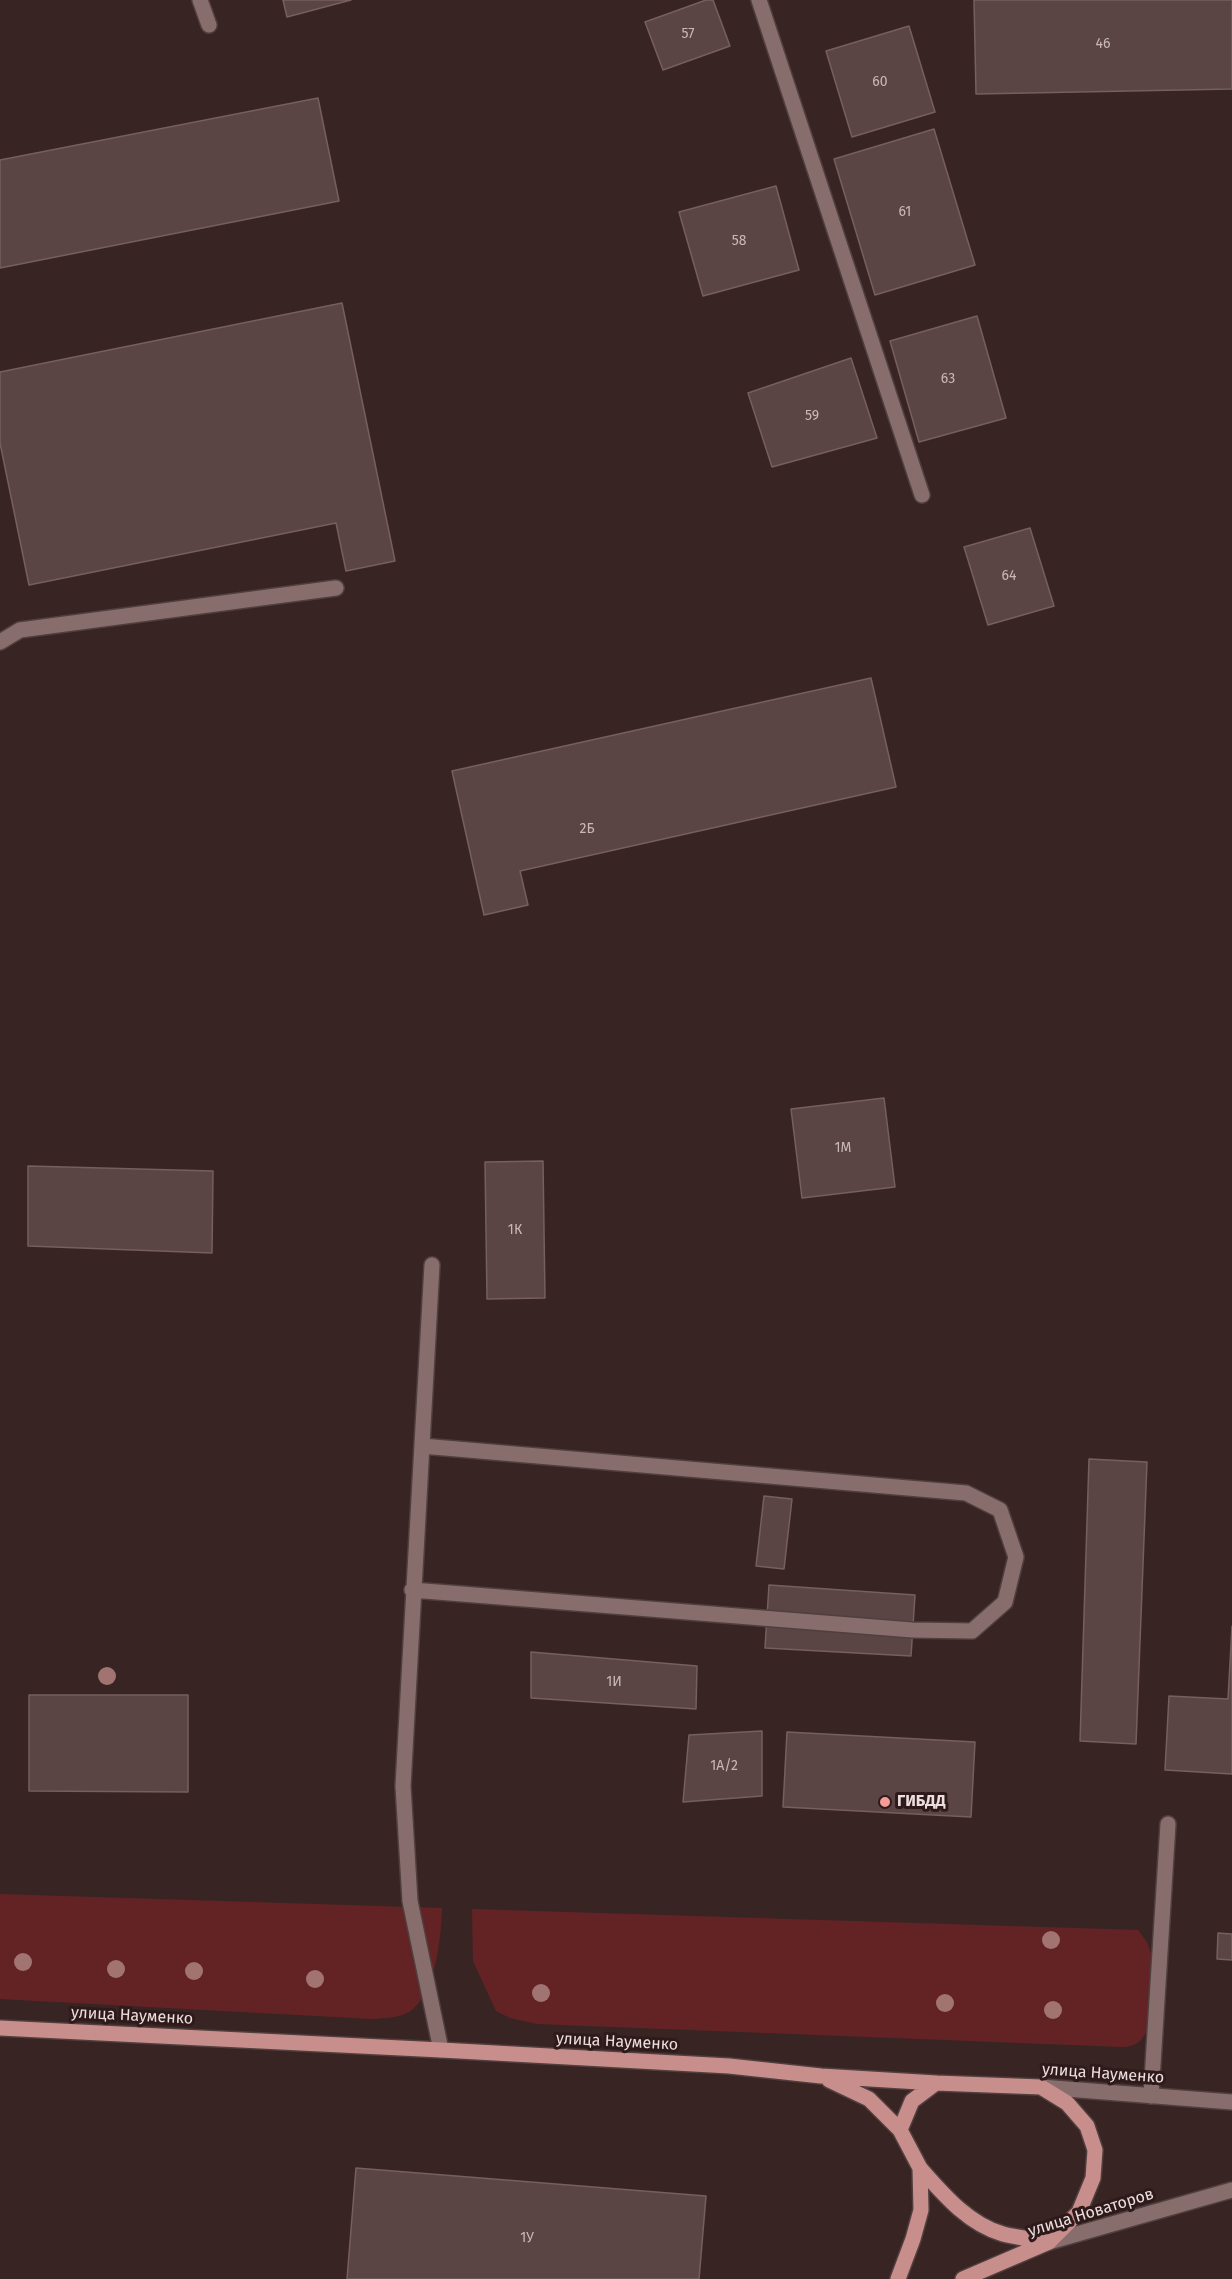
<!DOCTYPE html>
<meta charset="utf-8">
<style>
body{margin:0}
canvas{display:block;background:#382423}
</style>
<canvas width="1232" height="2279"></canvas>
<script>
const context = document.querySelector('canvas').getContext('2d');
context.lineJoin = 'round';
function fillPath(path, color) {
  context.fillStyle = color;
  context.fill(path, 'evenodd');
}
function strokePath(path, color, width, dash) {
  context.strokeStyle = color;
  context.lineWidth = width;
  context.lineCap = dash ? 'butt' : 'round';
  context.setLineDash(dash || []);
  context.stroke(path);
}
function drawText(font, color, halo, rows, align = 'center') {
  context.font = font + ' "Fira Sans",sans-serif';
  context.lineWidth = 6;
  context.setLineDash([]);
  context.textBaseline = 'middle';
  context.strokeStyle = halo;
  context.fillStyle = color;
  for (const [text, x, y, turn = 0] of rows) {
    context.save();
    context.translate(x, y);
    context.rotate((+turn || 0) * Math.PI / 180);
    context.textAlign = isNaN(turn) ? turn : align;
    if (halo) context.strokeText(text, 0, 0);
    context.fillText(text, 0, 0);
    context.restore();
  }
}
fillPath(new Path2D(`
 M0 1894 442 1908C441 1937 436 1995 409 2012 398 2018 385 2018 372 2019L0 1999Z
 M472 1909 1138 1930 1147 1942 1151 1954 1147 2030C1141 2042 1137 2046 1123 2047L537 2024 510 2018 496 2011 473 1961Z`), '#632325');
const building = new Path2D(`
 M283 0H351L287 17Z
 M706 0H713L730 46 663 70 645 22Z
 M974 0H1232V89L976 94Z
 M909 26 935 112 852 137 826 51Z
 M318 98 339 201 0 268V160Z
 M934 129 975 265 875 295 834 159Z
 M776 186 799 270 703 296 679 212Z
 M342 303 395 561 346 571 336 523 29 585 0 443V372Z
 M977 316 1006 418 919 442 890 341Z
 M851 358 877 438 772 467 748 393Z
 M1030 528 1054 606 988 625 964 547Z
 M871 678 896 787 520 871 528 905 484 915 452 771Z
 M884 1098 895 1187 802 1198 791 1109Z
 M543 1161 545 1298 487 1299 485 1162Z
 M28 1166 213 1171 212 1253 28 1246Z
 M1089 1459 1147 1462 1136 1744 1080 1741Z
 M764 1496 792 1499 784 1569 756 1566Z
 M769 1585 915 1595 911 1656 765 1648Z
 M1232 1626V1774L1165 1770 1169 1696 1228 1699Z
 M531 1652 697 1666 696 1709 531 1698Z
 M29 1695H188V1792L29 1791Z
 M762 1731V1796L683 1802 689 1735Z
 M787 1732 975 1742 971 1817 783 1807Z
 M1218 1933 1232 1934V1960L1217 1959Z
 M356 2168 706 2196 699 2279H347Z`);
fillPath(building, '#5b4544');
strokePath(building, '#765f5d', 1.5);
const lane = new Path2D(`
 M0 642 20 630 336 588
 M432 1265 403 1786 410 1901 441 2050
 M412 1590 912 1630 972 1631 1005 1602 1016 1557 1000 1510 966 1493 422 1446
 M1151 2096 1168 1824`);
const street = new Path2D(`
 M200 0 209 25
 M759 0 922 495`);
const secondary = new Path2D(`
 M1041 2087 1232 2102
 M1049 2242 1232 2190`);
const primary = new Path2D(`
 M0 2028 441 2050 729 2066 821 2076 936 2083 1041 2087 1067 2103 1087 2126 1095 2150 1093 2178 1079 2212 1049 2242 963 2279
 M829 2080 869 2099 900 2130 920 2168 921 2210 913 2239 898 2279
 M900 2130 912 2101 936 2083
 M920 2168C943 2194 968 2224 1003 2234 1018 2238 1034 2239 1049 2242`);
strokePath(lane, '#503f3e', 18);
strokePath(street, '#503f3e', 18);
strokePath(secondary, '#503f3e', 18);
strokePath(primary, '#503f3e', 18);
strokePath(lane, '#876e6d', 15);
strokePath(street, '#876e6d', 15);
strokePath(secondary, '#876e6d', 15);
strokePath(primary, '#c88e8c', 15);
context.fillStyle = '#a17472';
for (const [x, y] of [
 [107,1676],
 [1051,1940],
 [23,1962],
 [116,1969],
 [194,1971],
 [315,1979],
 [541,1993],
 [945,2003],
 [1053,2010]
]) {
  context.beginPath();
  context.arc(x, y, 9, 0, 2 * Math.PI);
  context.fill();
}
for (const [x, y, r, color] of [
 [885,1802,6,"#f59b98"]
]) {
  const dot = new Path2D();
  dot.arc(x, y, r, 0, 2 * Math.PI);
  context.fillStyle = color;
  context.fill(dot);
  strokePath(dot, '#2e1a1a', 2);
}
drawText('14px', '#c8b8b7', null, [
 ["57",688,34],
 ["46",1103,44],
 ["60",880,82],
 ["61",905,212],
 ["58",739,241],
 ["63",948,379],
 ["59",812,416],
 ["64",1009,576],
 ["2Б",587,829],
 ["1М",843,1148],
 ["1К",515,1230],
 ["1И",614,1682],
 ["1А/2",724,1766],
 ["1У",527,2238]
]);
drawText('bold 16px', '#ecdedd', '#2e1a1a', [
 ["ГИБДД",897,1802]
], 'left');
drawText('16px', '#ecdedd', '#2e1a1a', [
 ["улица Науменко",132,2016,3],
 ["улица Науменко",617,2042,3],
 ["улица Науменко",1103,2074,4],
 ["улица Новаторов",1091,2213,-17]
]);
</script>
